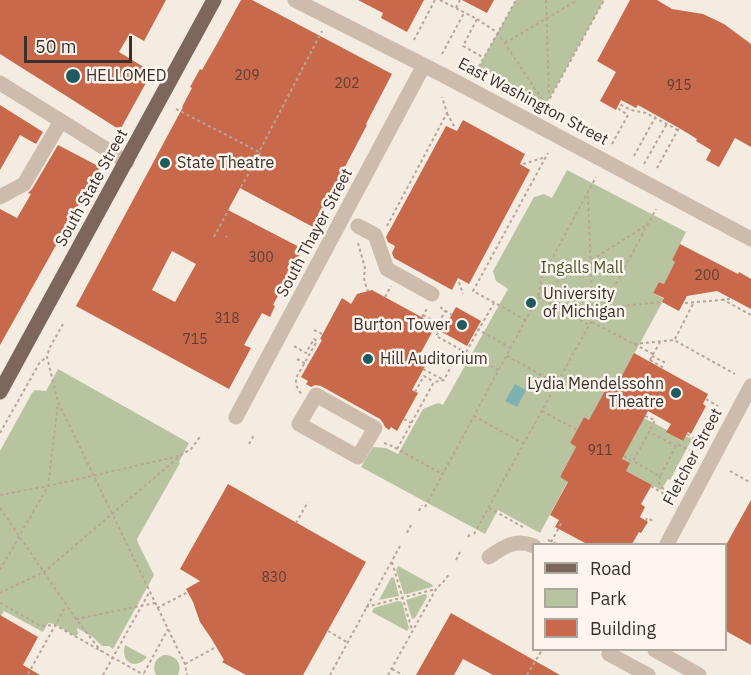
<!DOCTYPE html>
<style>
body{margin:0}
#map{position:relative;width:751px;height:675px;overflow:hidden;background:#f4ebe1;font-family:"IBM Plex Sans",sans-serif}
canvas{display:block}
.legend{position:absolute;left:532px;top:543px;width:195px;height:108px;box-sizing:border-box;background:#fbf5ee;border:2px solid #aea6a0;margin:0;padding:8px 10px;list-style:none;font-size:18px;color:#3b302b}
.legend li{display:flex;align-items:center;gap:12px;height:30px}
.legend b{width:30px;border:2px solid #aea6a0}
.scale{position:absolute;left:24px;top:36px;width:108px;height:27px;box-sizing:border-box;border:3px solid #3b302b;border-top:0;padding-left:8px;font-size:18px;line-height:21px;white-space:nowrap;color:#3b302b;-webkit-text-stroke:4px #fbf5ee;paint-order:stroke}
</style>
<div id="map">
<canvas width="751" height="675"></canvas>
<ul class="legend">
<li><b style="height:8px;background:#7d675c"></b>Road</li>
<li><b style="height:16px;background:#b8c4a0"></b>Park</li>
<li><b style="height:16px;background:#c8694b"></b>Building</li>
</ul>
<div class="scale">50 m</div>
</div>
<script>
const context = document.querySelector('canvas').getContext('2d');
context.lineJoin = 'round';
function fillPath(path, color) {
  context.fillStyle = color;
  context.fill(path, 'evenodd');
}
function strokePath(path, color, width, dash) {
  context.strokeStyle = color;
  context.lineWidth = width;
  context.lineCap = dash ? 'butt' : 'round';
  context.setLineDash(dash || []);
  context.stroke(path);
}
function drawText(font, color, halo, rows, align = 'center') {
  context.font = font + ' "IBM Plex Sans",sans-serif';
  context.lineWidth = 5;
  context.setLineDash([]);
  context.textBaseline = 'middle';
  context.strokeStyle = halo;
  context.fillStyle = color;
  for (const [text, x, y, turn = 0] of rows) {
    context.save();
    context.translate(x, y);
    context.rotate((+turn || 0) * Math.PI / 180);
    context.textAlign = isNaN(turn) ? turn : align;
    if (halo) context.strokeText(text, 0, 0);
    context.fillText(text, 0, 0);
    context.restore();
  }
}
fillPath(new Path2D(`
 M516 0H604L546 105 478 68Z
 M567 170 686 232 672 260 675 262 664 284 659 282 653 293 664 299 614 391 589 420 584 417 570 443 576 447 560 477 568 481 540 533 498 510 485 534 361 467 373 447 386 448 398 454 423 409 438 403 443 405 508 289 496 281 493 271 534 197 544 194 552 198Z
 M58 369 189 443 179 462 180 463 137 539 138 543 154 575 113 649 109 646H102L93 637 77 628 78 634 75 636 55 624 48 623 43 632 4 611 0 618V451L32 393 35 390 46 391Z
 M644 418 667 430V432L682 441 686 436 692 439 670 480 668 479 661 490 626 471 622 459Z
 M398 566 433 585 432 587 407 594H404L396 570Z
 M394 577 399 596 379 600 391 578Z
 M425 594 427 595V597L415 618 412 619 406 600Z
 M398 601 402 602 409 628 407 631 372 612 374 608Z
 M125 645 147 657C135 671 120 662 125 645Z
 M164 655C176 655 183 664 178 675H156C152 666 155 658 164 655Z`), '#b8c4a0');
fillPath(new Path2D(`
 M515 384 526 390 517 407 505 401Z`), '#7fb0b2');
fillPath(new Path2D(`
 M0 0H166L144 41 130 33 119 52 152 72 120 130 0 54Z
 M241 0H252L392 74 366 124 367 125 313 227 240 188 228 210 303 249 273 305 275 306 270 317 262 313 244 345 251 348 229 389 76 306 183 107H182L192 88 190 87 200 69 202 70 218 42ZM172 251 196 264 175 302 152 290Z
 M358 0H424L407 32 381 18 383 13Z
 M462 0H494L487 13Z
 M630 0H657L672 9 703 14 724 24 751 44V147L735 138 719 167 706 160 711 150 696 141 697 139 679 128 638 105 636 108 621 100 616 110 600 101 616 72 597 61Z
 M0 105 43 132 36 144 20 135 0 170Z
 M463 120 525 154 520 164 530 170 469 284 458 278 452 290 394 258 392 253 395 246 388 242 386 237 446 126 457 131Z
 M58 145 100 167 0 345V209L17 218 31 194 28 193 32 189Z
 M680 244 738 274 739 272 751 279V309L717 291 687 296 679 311 662 302 664 298 653 293 659 282 664 284 675 262 672 260Z
 M372 290 436 325 419 356 428 361 412 390 418 393 397 431 391 427 389 430 385 427 383 423 380 419 321 386 315 385 311 387 306 384 308 381 301 377 322 340 320 339 342 298 351 304 357 294Z
 M456 307 481 321 467 346 442 332Z
 M634 353 708 394 703 404 706 406 691 434 688 432 683 441 666 432 671 424 648 411 622 459 630 463 626 471 652 485 641 504 645 507 640 517 648 522 641 533 639 532 632 544H587L555 527 559 520 550 515 568 482 560 477 576 447 570 443 584 417 589 420 607 387 614 391Z
 M228 484 366 562 303 675H246L222 662 224 660 211 638 200 622 193 602 186 589 200 581 180 569Z
 M751 500V645L726 631V545Z
 M451 613 560 675H493L463 659 454 675H416Z
 M0 615 38 637 23 665 40 675H0Z`), '#c8694b');
strokePath(new Path2D(`
 M440 0 477 19 463 46 484 58
 M546 0 549 96
 M456 8 460 0
 M477 19 498 33 546 105
 M414 40 435 0
 M505 43 578 0
 M442 54 464 13
 M476 72 516 0
 M176 109 259 152 322 31
 M544 109 604 0
 M447 113 455 128
 M612 144 628 115 619 109 621 105 631 110 646 113 678 130
 M634 156 656 116
 M523 164 546 157
 M644 164 668 122
 M657 168 679 128
 M241 187 260 153 259 152
 M588 196 593 320
 M387 226 447 113 442 97
 M214 237 229 209
 M226 237 227 236
 M358 243 365 268 364 278 367 290 369 291
 M459 282 463 294
 M541 292 645 226
 M385 297 391 286
 M538 297 588 324
 M722 299 751 315
 M685 303 731 299
 M442 307 441 308 452 315
 M603 308 661 302
 M423 315 442 325 436 336 498 370
 M422 317 428 307
 M526 320 473 291 548 153
 M592 322 653 354
 M439 323 445 311
 M63 324 49 349 47 357 58 402 168 629 185 664 187 675
 M477 329 511 348
 M314 330 322 334
 M675 339 694 302
 M634 344 674 340 735 374
 M294 346 306 353 314 339 317 341 296 378V385L301 394
 M466 352 494 303
 M507 356 557 384
 M297 359 308 365
 M650 360 662 367 664 362 652 356
 M650 360 660 342
 M423 369 444 380
 M415 392 424 376 434 382
 M706 399 718 406
 M542 411 577 430
 M474 416 524 444
 M645 416 655 420 649 432
 M404 419 411 423
 M0 433 40 362 47 357
 M687 434 699 441
 M384 443 392 446 442 474
 M249 444 254 435
 M676 446 660 476 633 461 649 432 676 446 677 444 693 452
 M397 449 434 382 444 380 460 349
 M624 456 632 461
 M730 471 751 483
 M660 476 659 482 661 487 671 493
 M651 486 669 497
 M0 495 48 486 179 456
 M425 507 538 297 542 277 596 177
 M0 508 76 619 101 651
 M489 508 523 527
 M419 511 422 505
 M646 521 647 518 655 522
 M296 523 308 502
 M407 533 412 523
 M474 534 589 325 603 308 656 209
 M468 537 471 532
 M548 540 556 544
 M551 542 562 522
 M456 560 461 550
 M392 562 412 630
 M0 570 48 486 58 403
 M0 593 44 572 181 455 191 449 200 437
 M0 603 41 626 55 625 144 675
 M366 607 436 589
 M157 608 188 592
 M76 619 155 603
 M328 631 347 642
 M185 664 216 647
 M392 669 403 675
 M144 673 168 629
 M28 674 66 606
 M103 675 150 591
 M330 675 400 546
 M388 675 436 589 445 580 449 574
 M527 675 542 650`), '#b9a596', 2, [3, 3]);
strokePath(new Path2D(`
 M295 0 443 75 751 239
 M0 83 127 162
 M0 197 24 184 61 121
 M358 226 375 235 387 269 432 294
 M316 395 375 428 358 457 299 424Z
 M236 417 424 65
 M667 544 751 386
 M489 557C503 547 516 538 534 546
 M611 650 609 654 648 675
 M655 650 699 675`), '#cdbbac', 15);
strokePath(new Path2D(`
 M0 392 214 0`), '#7d675c', 15);
for (const [x, y, r, color] of [
 [73,76,8,"#1f5a5e"],
 [165,163,6,"#1f5a5e"],
 [531,303,6,"#1f5a5e"],
 [462,325,6,"#1f5a5e"],
 [368,359,6,"#1f5a5e"],
 [676,393,6,"#1f5a5e"]
]) {
  const dot = new Path2D();
  dot.arc(x, y, r, 0, 2 * Math.PI);
  context.fillStyle = color;
  context.fill(dot);
  strokePath(dot, '#fbf5ee', 2);
}
drawText('14px', '#5e3e33', null, [
 ["209",247,76],
 ["202",347,84],
 ["915",679,86],
 ["300",261,258],
 ["200",707,276],
 ["318",227,319],
 ["715",195,340],
 ["911",600,451],
 ["830",274,578]
]);
drawText('16px', '#3b302b', '#fbf5ee', [
 ["HELLOMED",86,76],
 ["State Theatre",177,163],
 ["University",543,294],
 ["of Michigan",543,312],
 ["Burton Tower",450,325,"right"],
 ["Hill Auditorium",380,359],
 ["Lydia Mendelssohn",664,384,"right"],
 ["Theatre",664,402,"right"]
], 'left');
drawText('16px', '#3b302b', '#fbf5ee', [
 ["East Washington Street",533,102,28],
 ["South State Street",92,188,-61],
 ["South Thayer Street",315,233,-62],
 ["Fletcher Street",693,457,-62]
]);
drawText('16px', '#4a5a2e', '#fbf5ee', [
 ["Ingalls Mall",582,268]
]);
</script>
